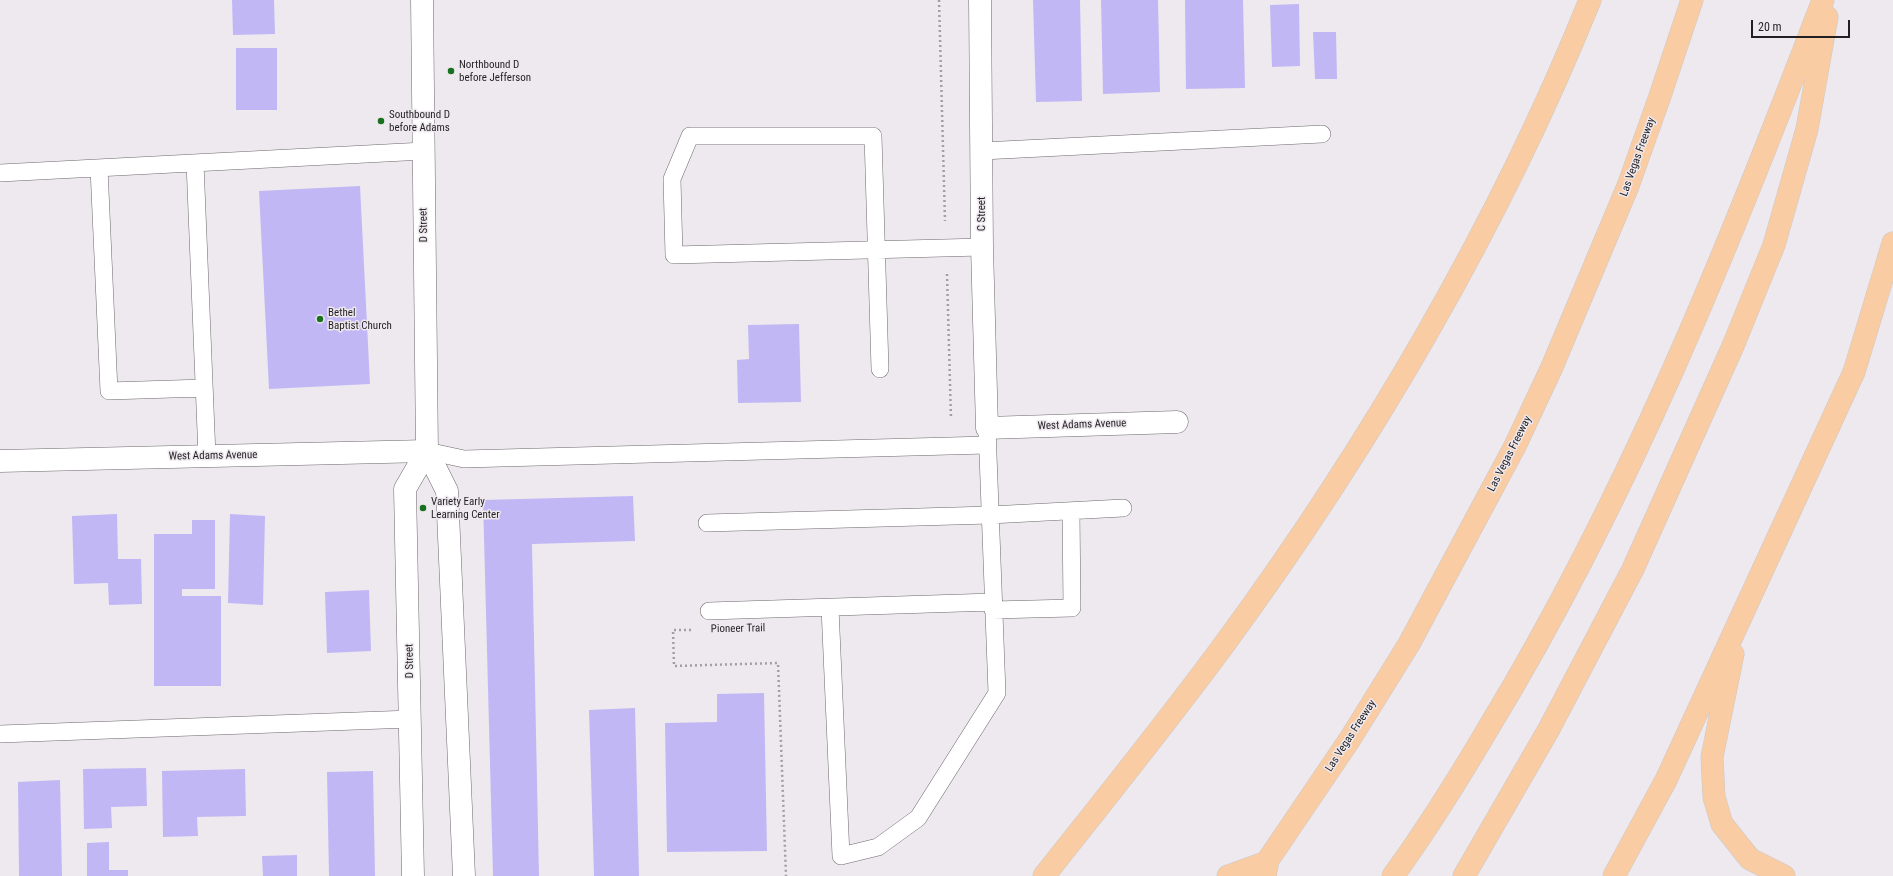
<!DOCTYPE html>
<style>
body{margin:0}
#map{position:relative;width:1893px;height:876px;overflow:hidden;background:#eee9ee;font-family:"Roboto Condensed",sans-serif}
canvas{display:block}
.scale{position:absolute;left:1751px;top:20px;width:99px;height:18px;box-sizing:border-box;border:2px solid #211f21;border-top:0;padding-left:5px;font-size:12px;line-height:14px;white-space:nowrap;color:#211f21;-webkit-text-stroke:3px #eee9ee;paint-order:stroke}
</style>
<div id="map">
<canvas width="1893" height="876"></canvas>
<div class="scale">20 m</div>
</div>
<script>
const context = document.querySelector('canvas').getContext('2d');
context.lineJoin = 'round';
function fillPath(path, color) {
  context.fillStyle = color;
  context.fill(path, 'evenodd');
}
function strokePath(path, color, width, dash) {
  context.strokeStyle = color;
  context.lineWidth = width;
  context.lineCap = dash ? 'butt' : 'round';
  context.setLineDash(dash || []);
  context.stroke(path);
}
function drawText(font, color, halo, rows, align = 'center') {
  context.font = font + ' "Roboto Condensed",sans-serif';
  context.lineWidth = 3;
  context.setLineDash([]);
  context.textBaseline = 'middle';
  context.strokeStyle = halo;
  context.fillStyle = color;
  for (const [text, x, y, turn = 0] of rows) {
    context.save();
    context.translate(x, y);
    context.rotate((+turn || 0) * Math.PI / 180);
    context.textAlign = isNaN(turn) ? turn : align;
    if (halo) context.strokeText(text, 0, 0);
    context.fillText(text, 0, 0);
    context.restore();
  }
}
fillPath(new Path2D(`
 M232 0H274L275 34 233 35Z
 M1033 0H1080L1082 101 1036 102Z
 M1101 0H1158L1160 92 1103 94Z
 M1185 0H1243L1245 88 1186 89Z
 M1299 4 1300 66 1272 67 1270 5Z
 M1313 32H1336L1337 79H1315Z
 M236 48H277V110H236Z
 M360 186 370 384 269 389 259 191Z
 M799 324 801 402 738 403 737 360 749 359 748 325Z
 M633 496 635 541 532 544 539 876H493L483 500Z
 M117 514 118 559H141L142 604 109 605 108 583 74 584 72 516Z
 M230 514 265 516 263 605 228 603Z
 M192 520H215V589H182V596H221V686H154V534H192Z
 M369 590 371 651 327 653 325 592Z
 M764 693 767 851 667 852 665 723 717 722V694Z
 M635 708 639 876H594L589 710Z
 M146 768 147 806 111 807 112 828 84 829 83 769Z
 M245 769 246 816 197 817 198 836 163 837 162 771Z
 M373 771 375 876H329L327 772Z
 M60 780 62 876H19L18 782Z
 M109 842V870H128V876H87V843Z
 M297 855V876H263L262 856Z`), '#c2b7f5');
const service = new Path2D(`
 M982 151 1322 134
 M195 163 207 456
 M99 168 109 391 204 388
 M0 173 424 151
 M880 369 873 136H690L672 179 674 255 982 247
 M427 451 464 459 987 445
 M707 523 990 515 1123 508
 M830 608 841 856 878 847 918 818 997 693 987 428
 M993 610 1072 608 1071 511
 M709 611 993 602
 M0 734 411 719`);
const minor = new Path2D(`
 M980 0 982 247 987 428 1177 422
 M0 461 427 451`);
const tertiary = new Path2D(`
 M422 0 427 451 447 491 464 876
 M413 876 405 489 427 451`);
const motorway = new Path2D(`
 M1733 654 1712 757 1714 797 1722 824 1750 859 1784 876
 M1044 876C1105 799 1168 721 1226 642 1369 447 1500 224 1590 0
 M1228 876 1267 862
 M1265 876 1268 860 1350 739 1409 644 1515 446 1552 367 1628 186 1660 96 1692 0
 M1393 876C1428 828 1459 778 1489 727 1628 498 1728 249 1823 0
 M1464 876 1549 729 1633 569 1733 346 1774 245 1807 129 1827 17
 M1614 876 1666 780 1854 372 1893 243`);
strokePath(service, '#6d686d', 18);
strokePath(minor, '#6d686d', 23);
strokePath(tertiary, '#6d686d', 23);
strokePath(motorway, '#cac9ca', 23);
strokePath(new Path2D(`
 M939 0 945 221
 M947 274 951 419
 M691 630H673L674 666 778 663 786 876`), '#a29ea2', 2.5, [2, 3]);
strokePath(service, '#fff', 17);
strokePath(minor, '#fff', 22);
strokePath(tertiary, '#fff', 22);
strokePath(motorway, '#f9cca4', 22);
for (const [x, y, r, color] of [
 [451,71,4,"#18711e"],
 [381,121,4,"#18711e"],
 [320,319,4,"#18711e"],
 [423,508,4,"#18711e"]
]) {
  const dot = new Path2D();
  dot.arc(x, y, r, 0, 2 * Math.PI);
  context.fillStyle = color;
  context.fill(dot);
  strokePath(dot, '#eee9ee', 1.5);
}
drawText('11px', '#211f21', '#eee9ee', [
 ["Northbound D",459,65],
 ["before Jefferson",459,78],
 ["Southbound D",389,115],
 ["before Adams",389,128],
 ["Bethel",328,313],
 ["Baptist Church",328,326],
 ["Variety Early",431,502],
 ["Learning Center",431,515]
], 'left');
drawText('11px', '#211f21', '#eee9ee', [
 ["Las Vegas Freeway",1638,157,-70],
 ["C Street",982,214,-90],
 ["D Street",424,225,-91],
 ["West Adams Avenue",1082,425,-2],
 ["Las Vegas Freeway",1510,454,-63],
 ["West Adams Avenue",213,456,-1],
 ["Pioneer Trail",738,629,-1],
 ["D Street",410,661,-91],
 ["Las Vegas Freeway",1351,736,-57]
]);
</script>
